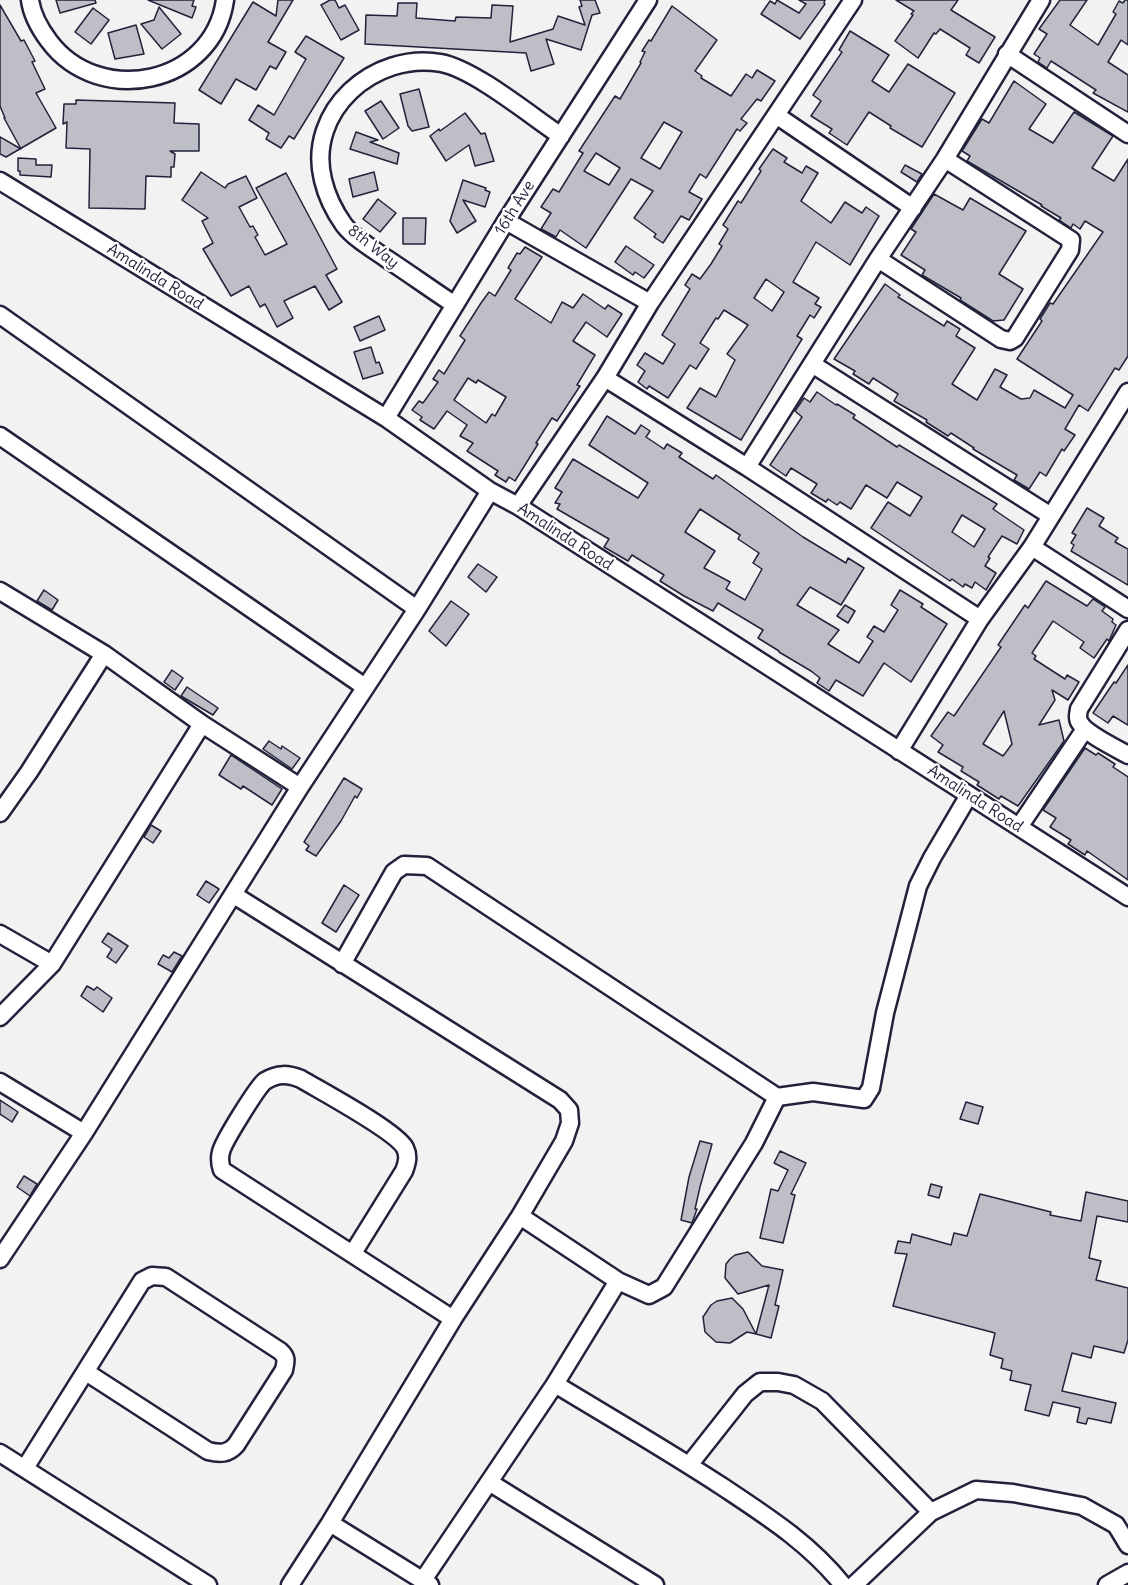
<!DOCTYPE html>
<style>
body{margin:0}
canvas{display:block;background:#f2f2f3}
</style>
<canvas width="1128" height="1585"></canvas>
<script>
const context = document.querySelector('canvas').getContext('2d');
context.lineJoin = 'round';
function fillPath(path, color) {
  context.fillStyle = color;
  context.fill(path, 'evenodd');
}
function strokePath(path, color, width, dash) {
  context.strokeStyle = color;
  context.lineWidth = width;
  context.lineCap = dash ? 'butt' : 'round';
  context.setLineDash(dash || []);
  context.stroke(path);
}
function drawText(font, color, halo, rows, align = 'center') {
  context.font = font + ' Delius,sans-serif';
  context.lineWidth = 4.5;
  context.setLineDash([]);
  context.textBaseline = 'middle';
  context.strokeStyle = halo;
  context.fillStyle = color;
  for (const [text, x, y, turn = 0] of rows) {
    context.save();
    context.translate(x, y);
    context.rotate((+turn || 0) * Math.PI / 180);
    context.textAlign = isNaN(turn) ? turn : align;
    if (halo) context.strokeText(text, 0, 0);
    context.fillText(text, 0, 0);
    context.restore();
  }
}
const building = new Path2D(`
 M56 0H95L96 3 60 13Z
 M148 0H194L192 6 196 7 192 18Z
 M278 0H293L268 42 286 52 276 69 270 66 256 90 236 79 221 104 199 90 253 2 276 16Z
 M330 0H335L339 8 345 5 359 30 341 40 321 5Z
 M580 0H595L600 13 592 15 581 50 546 39 554 64 531 71 526 53 365 44 366 15 397 16 398 3H417L416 18 455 21 456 17 491 18 492 5 513 6 510 42 553 29 558 16 585 25 579 7 582 6Z
 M777 0 799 13 806 4 799 0H825L824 3 825 4 800 39 761 14 770 1 775 4Z
 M896 0H958L951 10 995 37 979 63 966 55 970 48 940 29 936 34 934 33 918 58 895 41 913 15 911 14 914 11Z
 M1060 0H1087L1070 25 1098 45 1116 14 1113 12 1119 1 1123 3 1125 0H1128V45L1121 40 1108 62 1128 75V112L1093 93 1096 90 1051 61 1047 68 1038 62 1040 58 1034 54 1047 34 1039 29Z
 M0 5 21 41 24 40 35 61 32 62 45 89 36 93 56 128 6 157 0 154V137L21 149 4 118H5L0 106Z
 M672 6 717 40 695 71 702 76 701 78 731 96 746 74 752 78 757 70 775 81 761 101 757 99 741 119 747 123 740 131 737 129 706 178 700 174 689 192 702 199 689 220 681 216 663 243 654 237 656 234 634 218 653 191 631 179 586 248 560 230 556 237 541 229 551 213 541 207 553 189 559 192 583 153 579 151 615 96 620 99 641 63 640 62 645 52 642 51 649 40 651 41ZM664 122 682 132 660 169 641 158ZM596 153 620 168 609 185 584 171Z
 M159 7 181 34 162 49 141 24 154 20Z
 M93 8 109 20 91 44 75 32Z
 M136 25 144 54 115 59 108 33Z
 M850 31 889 55 872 81 889 92 908 64 955 93 922 147 890 128 891 126 869 112 847 145 829 133 832 129 811 116 821 101 813 95 842 52 839 50Z
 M306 36 344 58 294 139 289 136 281 148 266 139 269 133 249 120 258 105 274 115 306 59 295 52Z
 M1014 81 1046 104 1029 129 1053 143 1074 112 1113 136 1092 168 1114 181 1128 159V356L1119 370 1115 368 1088 411 1079 405 1065 429 1075 435 1064 451 1062 449 1046 476 1040 472 1029 489 1014 480 1017 475 973 449 974 448 951 433 948 436 926 422 927 420 894 401 898 394 873 378 869 384 853 374 855 371 834 359 885 284 900 295 898 297 944 326 947 321 960 329 956 336 975 348 952 384 977 400 995 369 1007 375 1000 387 1021 399 1030 398 1034 390 1065 408 1073 395 1017 359 1042 321 1040 319 1050 303 1053 304 1103 232 1085 221 1080 229 1073 224 1071 228 1059 220 1061 218 1041 206 1042 205 967 161 970 156 962 151 982 119 989 123Z
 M419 89 429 127 412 131 408 126 400 94Z
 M76 100 175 103 174 123 199 124V151H170L175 154 174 167H171V177L146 176 145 209 89 208 90 149 66 148 67 122 63 124 64 104H76Z
 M381 101 399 128 383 139 365 111Z
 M465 113 481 134 485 133 494 161 475 166 469 145 446 161 430 136 439 129 440 131Z
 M356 132 378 140 370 142 399 153 397 164 350 149Z
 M773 149 787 158 784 162 802 173 806 166 818 173 801 201 831 223 845 202 862 213 866 207 879 216 850 265 816 242 793 282 819 298 815 304 821 307 814 318 810 315 797 336 802 339 741 440 687 408 700 388 716 397 735 360 727 354 748 325 724 310 718 319 716 318 700 343 709 349 696 369 690 365 668 398 649 386 647 389 638 382 645 371 637 365 645 353 663 364 675 344 662 335 690 289 685 285 692 274 700 279 711 264 722 246 719 244 728 229 723 225 738 201 741 203 761 171 759 169ZM766 279 784 292 772 311 754 298Z
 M18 158 36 159V165H52L51 177 20 175V171H18Z
 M905 165 922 174 917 182 901 172Z
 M201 172 225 188 228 184 246 176 257 198 239 207 250 227 253 226 258 235 255 237 265 255 287 244 256 188 286 173 337 269 326 275 342 302 329 310 315 286 284 301 293 318 277 327 265 304 260 307 249 286 231 296 203 249 213 243 202 221 208 218 182 200Z
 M374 172 378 190 353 197 349 179Z
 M463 180 486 188 485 190 490 192 485 207 463 200 476 221 457 233 450 221Z
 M934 194 963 210 970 198 1026 231 999 274 1023 289 1004 320 993 321 960 300 961 298 922 275 925 270 901 255 916 232 911 229Z
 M378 199 396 213 380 232 363 219Z
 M403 218H426L425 244H403Z
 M626 246 654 265 644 278 635 272 633 275 615 262Z
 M525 247 542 257 515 299 551 323 562 302 573 308 583 294 605 309 608 305 622 314 607 337 586 322 573 341 595 355 577 385 580 386 557 421 552 418 536 443 538 444 515 481 509 477 506 482 495 475 498 471 467 451 473 443 460 436 467 425 447 411 434 429 420 420 422 417 412 410 419 401 423 403 438 382 433 379 439 370 444 374 465 340 460 336 481 303 489 292 495 296 511 270 508 268 517 253 520 254ZM468 378 476 383 478 380 506 397 495 416 492 414 486 423 454 400Z
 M379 316 385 330 360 341 354 327Z
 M371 347 376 363 379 362 383 373 363 379 354 352Z
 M817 392 836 405 837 404 855 415 853 418 897 447 899 445 917 456 997 504 993 509 1024 530 1017 544 1002 536 988 557 990 558 985 566 996 573 986 590 975 582 972 588 965 584 963 587 952 579 950 581 871 528 888 502 910 516 922 497 897 482 887 498 866 485 851 509 840 502 837 505 828 499 826 502 811 493 817 484 791 468 786 476 770 465 802 417 795 411 804 398 810 402ZM962 515 985 529 974 547 952 532Z
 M607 416 635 434 641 425 650 431 646 437 664 449 667 444 682 453 679 457 713 479 716 475 803 537 846 563 848 558 864 568 841 605 810 587 797 605 839 630 828 644 859 663 873 641 867 637 874 626 884 632 898 610 891 605 900 590 923 604 921 607 947 624 911 682 884 663 863 696 836 680 829 691 817 683 820 678 811 671 779 652V651L758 638 763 630 718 603 713 611 684 596 660 581 664 575 632 555 628 561 604 547 609 539 557 509 560 504 555 503 562 492 555 488 573 459 638 498 648 483 589 445ZM700 509 740 535 738 539 759 553 753 563 762 569 745 600 726 589 730 582 704 568 715 551 685 532Z
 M1087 508 1104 518 1099 526 1118 538 1115 542 1128 549V585L1071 551 1074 545 1071 543 1076 535 1072 533Z
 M478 564 497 577 486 592 468 577Z
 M1046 581 1087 606 1093 599 1105 607 1102 611 1113 619 1112 622 1116 625 1109 641 1107 639 1094 658 1080 648 1084 642 1053 621 1032 653 1036 656 1034 659 1065 679 1067 675 1079 682 1068 700 1052 690 1055 700 1039 725 1059 720 1064 741 1018 806 1001 796 999 799 977 785 979 782 961 771 963 767 938 752 943 745 931 736 948 712 954 716 1001 647 998 645 1025 605 1028 608ZM1004 711 1012 744 1003 756 983 744Z
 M44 590 58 600 52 610 37 601Z
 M451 601 469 614 446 646 429 631Z
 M845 605 855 611 848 623 837 616Z
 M1128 665V725L1113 716 1108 723 1093 713 1114 682 1116 683Z
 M172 670 183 678 175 690 164 682Z
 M187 687 218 708 213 715 181 696Z
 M269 741 281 749 282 746 300 758 292 769 263 749Z
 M1085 748 1096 755 1098 753 1115 764 1113 767 1128 777V880L1087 851 1085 855 1068 844 1071 840 1050 827 1056 818 1043 810Z
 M231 755 282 789 272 805 243 786 241 789 219 775Z
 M344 778 362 789 357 798 355 796 341 821 316 856 306 850 309 846 304 842Z
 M151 825 161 831 153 843 144 837Z
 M206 881 219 889 209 903 197 895Z
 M344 885 359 895 336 932 322 923Z
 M108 933 128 946 116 963 107 957 112 949 102 942Z
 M174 952 182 956 172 972 158 964 163 955 169 958Z
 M87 986 94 990 97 987 112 998 103 1012 81 996Z
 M0 1100 18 1112 12 1122 0 1114Z
 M966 1102 983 1107 978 1124 960 1119Z
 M700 1141 712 1144 700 1187 695 1209H697L692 1223 681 1220 689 1177Z
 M780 1151 806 1163 791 1194 795 1195 783 1243 760 1238 771 1189 778 1191 788 1170 774 1163Z
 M24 1176 37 1184 30 1196 17 1187Z
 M931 1184 942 1187 939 1198 928 1195Z
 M1086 1192 1128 1201V1222L1097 1216 1089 1258 1101 1261 1096 1280 1128 1288V1340L1124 1353 1094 1346 1091 1358 1072 1353 1062 1391 1116 1403 1111 1423 1088 1418 1086 1424 1077 1422 1080 1408 1053 1402 1049 1416 1025 1410 1031 1385 1010 1380 1012 1371 1001 1368 1003 1359 990 1355 995 1333 893 1306 907 1254 895 1253 898 1241 910 1243 912 1234 951 1245 954 1233 967 1236 980 1194 1051 1212 1050 1215 1081 1221Z
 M748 1252 762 1266 783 1270 775 1305 779 1306 771 1338 756 1334 769 1285 738 1294 725 1278 726 1264 730 1259 735 1255Z
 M732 1298 743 1309 756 1334 747 1332 730 1343 716 1342 705 1332 703 1317 711 1305 717 1301Z`);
fillPath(building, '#bebec6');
strokePath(building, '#22223b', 1.5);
const minor = new Path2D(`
 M30 0C32 15 40 29 49 41 99 108 213 85 225 0
 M1007 54 1128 134
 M776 115 913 208
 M0 181 386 418 490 491 518 506 1128 897
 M506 221 650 303
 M878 259 1001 339 1010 341 1015 338 1070 250 1071 240 945 159
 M455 305C432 290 410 274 387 259 373 249 355 239 344 225 334 211 327 197 323 180 306 111 374 51 441 63 474 69 531 116 561 136
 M0 315 417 609
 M812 364 1051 516
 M605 378 747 467 878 259 945 159 1041 0
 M386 418 506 221 648 0
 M0 436 365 687
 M747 467 980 619
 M518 506 605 378 650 303 853 0
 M1032 547 1128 609
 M0 591 104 654 202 724 300 787
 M1128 630 1079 709C1078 714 1077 719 1080 723 1086 734 1116 748 1128 755
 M899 751 980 619 1032 547 1128 392
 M0 813 29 772 104 654
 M1019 827 1085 729
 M234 895 560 1100 569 1110 570 1123 564 1141 520 1216 453 1319 330 1523 290 1585
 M0 934 52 964
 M342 964 394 872 404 865 427 866 777 1097
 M0 1017 52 964 202 724
 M0 1082 84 1133
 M520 1216 618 1281 649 1295 664 1287 754 1143 777 1097 813 1092 864 1099 871 1088 885 1013 918 886 932 858 969 795
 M353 1253 404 1171C407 1163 409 1156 405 1148 396 1131 321 1091 301 1079 288 1074 278 1073 265 1081 258 1086 223 1142 221 1152 219 1159 220 1164 222 1170L453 1319
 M0 1259 84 1133 300 787 417 609 490 491
 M555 1384C611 1418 668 1451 723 1487 768 1517 809 1543 843 1585
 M0 1453 208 1585
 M689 1465 745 1394 760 1382H778L794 1385 822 1401 931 1512
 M25 1468 142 1281 152 1276 166 1277 280 1351C287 1357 286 1361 284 1370L236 1445C228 1454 220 1454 208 1451L86 1372
 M489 1482 655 1585
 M330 1523 430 1585
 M423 1580 555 1384 618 1281
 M854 1585 931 1512 976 1490 1013 1493 1082 1506 1116 1525 1128 1545
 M1107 1585 1128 1573`);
strokePath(minor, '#22223b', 21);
strokePath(minor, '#fff', 16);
drawText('16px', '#22223b', '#fff', [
 ["16th Ave",515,208,-58],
 ["8th Way",373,247,38],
 ["Amalinda Road",155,277,32],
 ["Amalinda Road",565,537,33],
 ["Amalinda Road",975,799,33]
]);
</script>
